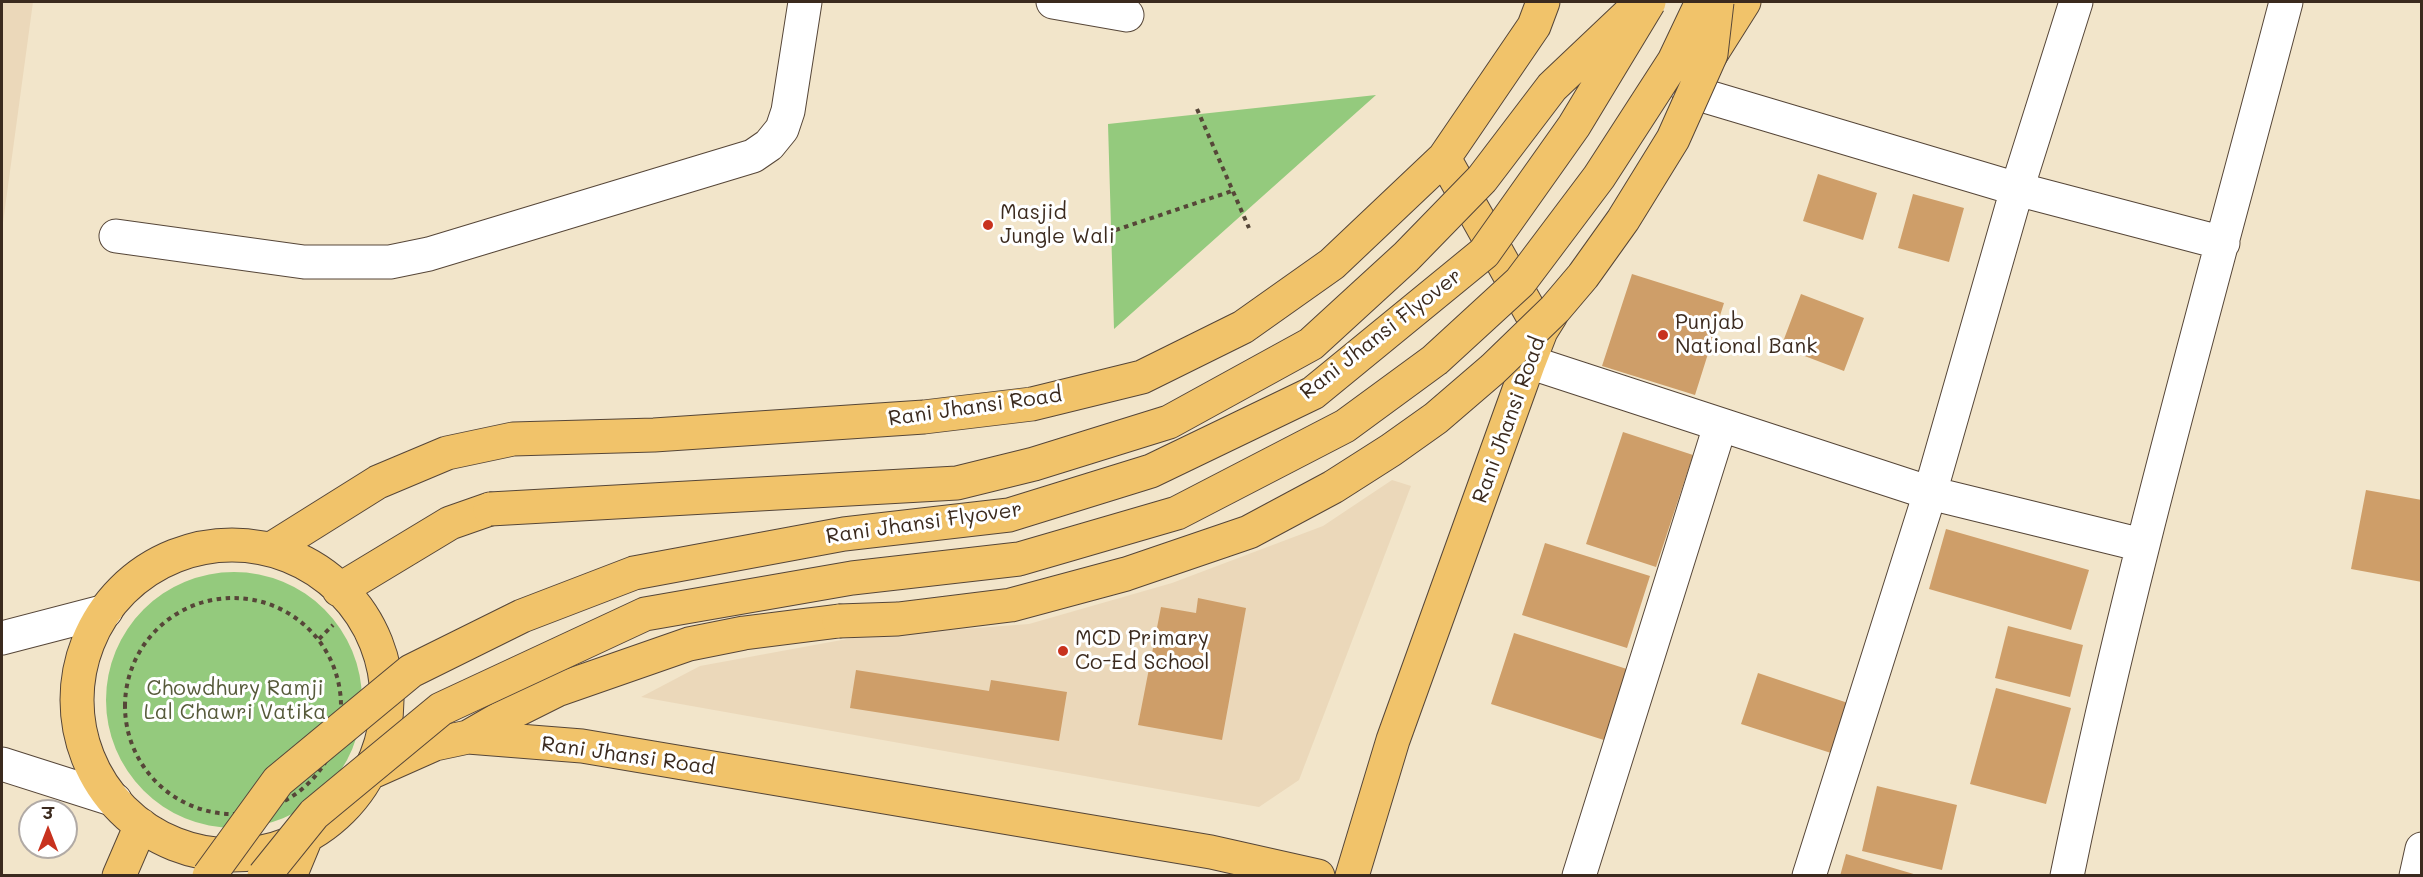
<!DOCTYPE html>
<meta charset="utf-8">
<style>
body{margin:0}
#map{position:relative;width:2423px;height:877px;overflow:hidden;background:#f2e5ca;font-family:Mali,"Playpen Sans Deva",sans-serif}
canvas{display:block}
.frame{position:absolute;inset:0;border:3px solid #3b2a1e;pointer-events:none}
.north{position:absolute;left:18px;top:799px;width:60px;height:60px;box-sizing:border-box;background:#fff;border:2px solid #b1aaa5;border-radius:50%;rotate:0deg;font-size:16px;font-weight:700;line-height:24px;text-align:center;color:#3b2a1e}
.north::after{content:'';display:block;margin:auto;width:21px;height:27px;background:#c8321e;clip-path:polygon(50% 0,100% 100%,50% 72%,0 100%)}
</style>
<div id="map">
<canvas width="2423" height="877"></canvas>
<div class="frame"></div>
<div class="north">उ</div>
</div>
<script>
const context = document.querySelector('canvas').getContext('2d');
context.lineJoin = 'round';
function fillPath(path, color) {
  context.fillStyle = color;
  context.fill(path, 'evenodd');
}
function strokePath(path, color, width, dash) {
  context.strokeStyle = color;
  context.lineWidth = width;
  context.lineCap = dash ? 'butt' : 'round';
  context.setLineDash(dash || []);
  context.stroke(path);
}
function drawText(font, color, halo, rows, align = 'center') {
  context.font = font + ' Mali,sans-serif';
  context.lineWidth = 6;
  context.setLineDash([]);
  context.textBaseline = 'middle';
  context.strokeStyle = halo;
  context.fillStyle = color;
  for (const [text, x, y, turn = 0] of rows) {
    context.save();
    context.translate(x, y);
    context.rotate((+turn || 0) * Math.PI / 180);
    context.textAlign = isNaN(turn) ? turn : align;
    if (halo) context.strokeText(text, 0, 0);
    context.fillText(text, 0, 0);
    context.restore();
  }
}
fillPath(new Path2D(`
 M2 2H33L2 230Z
 M1392 480 1411 486 1299 780 1259 807 641 697 700 666 858 637 1029 624 1172 583 1323 526Z`), '#ebd8ba');
fillPath(new Path2D(`
 M1376 95 1114 329 1108 124Z
 M106 700a128 128 0 1 1 256 0a128 128 0 1 1-256 0Z`), '#94ca7d');
fillPath(new Path2D(`
 M1818 174 1877 193 1863 240 1803 221Z
 M1913 194 1964 208 1949 262 1898 248Z
 M1632 274 1724 303 1695 395 1602 366Z
 M1801 294 1864 318 1844 371 1781 347Z
 M1623 432 1693 455 1656 567 1586 544Z
 M2366 490 2422 500V582L2351 569Z
 M1946 529 2089 570 2071 630 1929 589Z
 M1545 543 1650 576 1627 648 1522 615Z
 M1198 598 1246 608 1222 740 1138 725 1161 607 1196 613Z
 M2008 626 2083 645 2070 697 1995 678Z
 M1514 633 1630 670 1607 741 1491 704Z
 M856 670 989 691 991 680 1067 692 1059 741 850 708Z
 M1758 673 1848 703 1831 753 1741 724Z
 M1996 688 2071 708 2046 804 1970 784Z
 M1877 786 1957 805 1942 870 1862 851Z
 M1846 854 1917 875V876H1840Z`), '#ce9e69');
const minor = new Path2D(`
 M1053 2 1127 15
 M1688 91 2017 189 2223 243
 M116 236 304 262H390L429 254 753 156 769 145 782 129 788 111 805 2
 M1529 362 1930 493 2142 545
 M2 638 106 611
 M2 764 115 800
 M1579 876 1720 426
 M1809 876 1930 493 2017 189 2076 2
 M2067 876C2127 581 2210 292 2286 2
 M2416 876 2422 849`);
const major = new Path2D(`
 M1708 59 1744 2
 M1444 158 1541 331
 M77 700a155 155 0 1 1 310 0a155 155 0 1 1-310 0Z
 M271 549 378 482 447 453 513 439 654 435 924 417 1032 404 1142 377 1243 327 1332 264 1444 158 1534 26 1543 2
 M339 590 450 523 490 509
 M468 737 501 718 557 690 689 644 744 633 839 621
 M372 772 435 744 468 737 582 746 1211 852 1318 876
 M119 876 141 825
 M290 876 307 835
 M1352 876 1393 740 1529 362 1541 331 1551 315`);
strokePath(minor, '#564638', 35);
strokePath(major, '#564638', 35);
strokePath(new Path2D(`
 M1197 109 1249 228
 M1107 233 1232 191
 M125 706a108 108 0 1 1 216 0a108 108 0 1 1-216 0Z
 M319 639 333 625`), '#564638', 4, [4.5, 4.5]);
strokePath(minor, '#fff', 33);
strokePath(major, '#f1c36a', 33);
const majorBridge = new Path2D(`
 M490 509 957 483 1034 464 1169 422 1311 344 1406 257 1482 179 1552 87 1628 15
 M839 621 898 619 1011 605 1126 574 1249 532 1333 487 1391 450 1436 418 1493 369 1555 309 1583 276 1623 220 1673 139 1711 54 1717 2
 M209 876 278 781 411 671 522 616 634 573 844 534 1009 515 1151 471 1313 393 1484 253 1574 126 1649 2
 M264 876 314 814 441 709 645 614 852 578 1019 559 1177 513 1345 426 1435 360 1520 282 1599 177 1674 61 1702 2`);
strokePath(majorBridge, '#564638', 35, []);
strokePath(majorBridge, '#f1c36a', 33);
for (const [x, y, r, color] of [
 [988,225,6,"#c8321e"],
 [1663,335,6,"#c8321e"],
 [1063,651,6,"#c8321e"]
]) {
  const dot = new Path2D();
  dot.arc(x, y, r, 0, 2 * Math.PI);
  context.fillStyle = color;
  context.fill(dot);
  strokePath(dot, '#fff', 2);
}
drawText('21px', '#3b2a1e', '#fff', [
 ["Masjid",1000,213],
 ["Jungle Wali",1000,237],
 ["Punjab",1675,323],
 ["National Bank",1675,347],
 ["MCD Primary",1075,639],
 ["Co-Ed School",1075,663]
], 'left');
drawText('21px', '#3b2a1e', '#fff', [
 ["Rani Jhansi Flyover",1381,334,-38],
 ["Rani Jhansi Road",975,407,-8],
 ["Rani Jhansi Road",1509,420,-70],
 ["Rani Jhansi Flyover",924,523,-8],
 ["Rani Jhansi Road",628,756,8]
]);
drawText('21px', '#565a3a', '#fff', [
 ["Chowdhury Ramji",235,689],
 ["Lal Chawri Vatika",235,713]
]);
</script>
